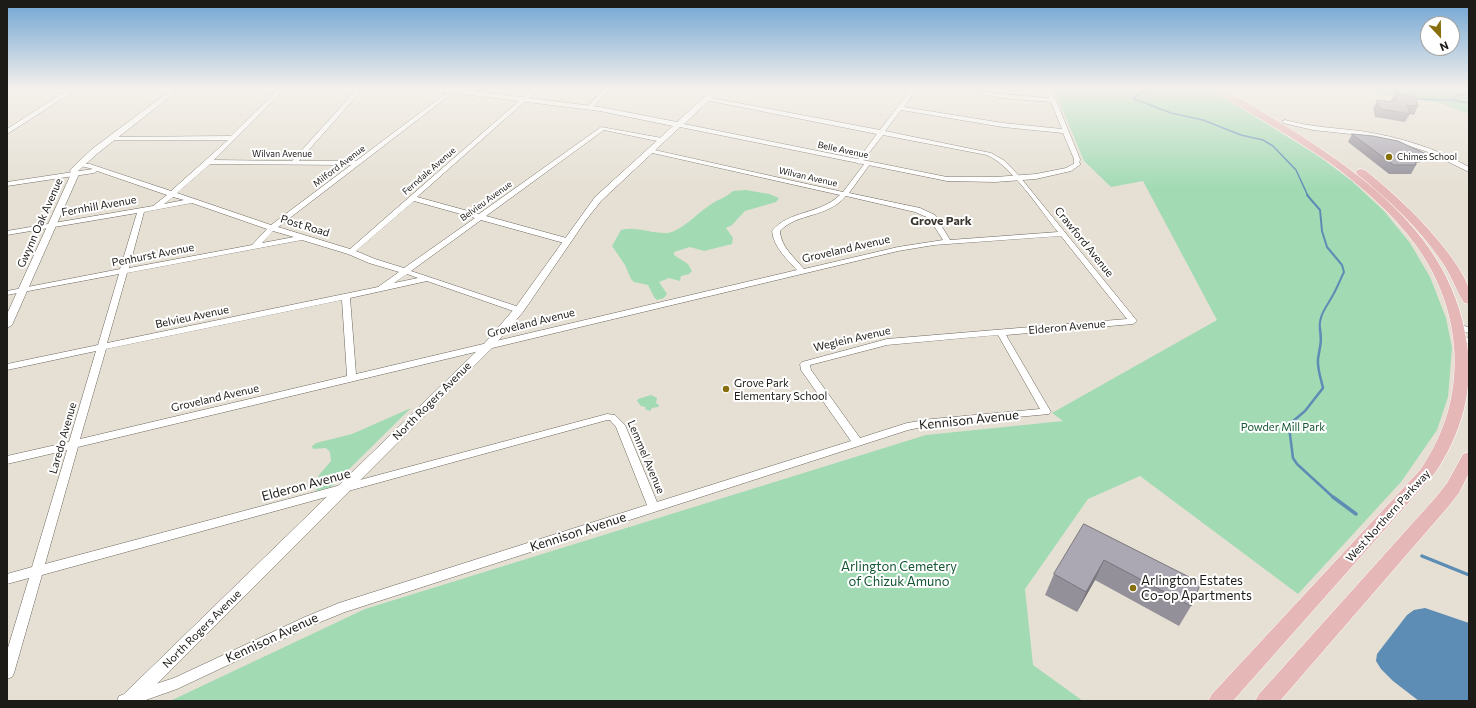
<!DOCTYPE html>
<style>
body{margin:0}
#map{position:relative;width:1476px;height:708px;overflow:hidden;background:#e6e0d4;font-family:Commissioner,sans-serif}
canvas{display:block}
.frame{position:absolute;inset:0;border:8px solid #1d1b17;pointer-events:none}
.north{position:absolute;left:1420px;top:16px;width:40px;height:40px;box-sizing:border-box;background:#fff;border:1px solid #a5a4a2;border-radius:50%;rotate:158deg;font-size:11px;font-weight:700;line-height:16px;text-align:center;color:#1d1b17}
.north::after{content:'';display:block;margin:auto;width:14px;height:18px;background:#876f0e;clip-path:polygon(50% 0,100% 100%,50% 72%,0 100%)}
</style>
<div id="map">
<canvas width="1476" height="708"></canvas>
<div class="frame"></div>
<div class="north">N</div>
</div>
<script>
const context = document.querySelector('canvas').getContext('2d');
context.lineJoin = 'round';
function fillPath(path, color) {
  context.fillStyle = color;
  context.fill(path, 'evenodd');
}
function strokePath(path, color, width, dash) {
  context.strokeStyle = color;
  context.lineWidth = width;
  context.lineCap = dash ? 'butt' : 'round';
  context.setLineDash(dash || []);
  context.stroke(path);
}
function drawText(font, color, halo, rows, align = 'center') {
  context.font = font + ' Commissioner,sans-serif';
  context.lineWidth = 4;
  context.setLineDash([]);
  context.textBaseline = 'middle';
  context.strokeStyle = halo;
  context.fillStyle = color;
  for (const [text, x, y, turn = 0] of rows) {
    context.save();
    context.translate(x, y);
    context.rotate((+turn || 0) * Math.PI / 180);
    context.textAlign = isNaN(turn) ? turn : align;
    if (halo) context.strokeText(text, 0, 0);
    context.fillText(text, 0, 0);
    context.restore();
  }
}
fillPath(new Path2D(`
 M1054 89H1211L1320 157 1352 181 1384 211 1410 243 1430 277 1446 318 1452 348 1448 397 1437 430 1401 482 1298 594 1140 476 1088 499 1025 589 1033 665 1083 701H170L365 609 926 435 1063 421 1052 413 1217 320 1143 181 1111 187 1084 161Z
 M1350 89H1469V114L1440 103Z
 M746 190 769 194 779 198 776 202 745 211 732 225 726 228 733 238 732 244 704 251 690 247 674 252V255L688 264 692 271 689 274 681 276 680 281 669 278 659 282 667 294 664 298 657 300 654 297 648 285 634 282 631 279 625 265 612 246 621 230C637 226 651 234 667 233 679 233 699 212 710 205 718 199 726 198 733 191Z
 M651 395 657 398 656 403 659 405 658 407 652 408 650 411 645 409 646 407 641 406 637 401 638 399Z
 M411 408 331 487 316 491 319 475 331 461 330 452 326 448 313 449 312 446 316 443 352 434Z`), '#a2dab4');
fillPath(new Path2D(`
 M1425 608 1469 623V701H1419L1393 681 1381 669 1376 661 1377 654 1407 615 1414 610Z`), '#5d8cb4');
strokePath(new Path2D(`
 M1151 88 1136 96 1134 99 1171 113 1203 120 1241 135 1263 140 1273 146 1296 170 1308 196
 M1391 88 1403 95
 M1414 99 1451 100 1456 96 1469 93
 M1452 100 1469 103`), '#5d8cb4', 1.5);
strokePath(new Path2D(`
 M1307 195 1320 210 1322 231 1327 247 1342 265 1344 272C1340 280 1337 288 1333 295 1326 308 1318 316 1320 330`), '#5d8cb4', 2);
strokePath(new Path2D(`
 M1320 329C1322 344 1320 345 1318 359 1317 368 1321 379 1323 388L1305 411 1292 422 1289 427 1293 458 1297 464 1334 498`), '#5d8cb4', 2.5);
strokePath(new Path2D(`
 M1333 497 1356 514
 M1422 556 1469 575`), '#5d8cb4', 3.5);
const minor = new Path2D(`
 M280 88H286L214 160 292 161 357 89 360 88 362 90 361 91 299 161H356L453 88H459L278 227 350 249 534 88H540L417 197 479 214 601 127 662 138 665 140 662 142 604 130 486 216 570 239V243H564L481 220 411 271 522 308 523 310 522 312H516L427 281 350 298 356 374 797 270C787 259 774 248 772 231 789 210 819 215 840 195L648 152 647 151 650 149 843 192 865 163 867 162 870 164 849 193 920 208 935 215 950 240 1058 232C1040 210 1012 166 987 155L883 135 861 163 859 164 856 162 877 134 705 100 704 99 707 97 880 130 912 88H917L904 107 1003 123 1062 129 1051 102 1001 98 952 88H967L1001 94 1049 98 1045 88H1051L1080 159 1079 165 1074 164V159L1063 133 1003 127 901 110 885 131 991 153 1005 161 1020 177 1137 321 1133 324 1006 335 1051 412 1049 414 932 425 908 430 345 612 313 625 177 689 143 701H117L119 696 174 678 305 617 339 603 647 505 616 427 610 420H607L42 575 14 673 12 677 7 679V651L29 578 7 584V574L32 567 67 450 7 464V456L69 442 96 351 7 370V364L98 345 119 274 7 295V291L120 269 137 213 7 235V231L153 206 167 195 97 171 94 173 7 186V182L93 169 81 166 84 164H90L171 191 228 140H113L110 138 111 137 231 136ZM210 164 351 165 271 225 177 193ZM846 196 915 212 929 218 943 240 898 247 804 269C794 257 781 247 780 231 798 212 826 219 846 196ZM173 197 184 200 164 204ZM414 201 475 218 404 268 375 259 356 251ZM192 203 267 229 252 245 129 268 144 212ZM273 231 294 237 262 243ZM1061 236 1127 319 887 339 802 362 800 364 801 370 851 441 657 502 625 425 615 415 607 414 45 564 78 447 898 251 934 245ZM302 240 348 254 369 263 399 272 378 287 107 343 127 273ZM407 274 418 278 394 283ZM342 300 347 376 80 439 106 349ZM998 335 1040 409 932 419 907 423 860 438 811 370 810 365 887 345Z
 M605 88H611L592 108H588V106Z
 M1285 120C1310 127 1335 128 1361 131 1399 137 1436 148 1469 167V172L1428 152 1400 143 1360 135 1313 130 1283 123V121Z
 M1459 325 1469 327V333L1456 330 1455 328 1456 326Z
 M1461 336 1469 338V344L1458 341 1457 339Z`);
const tertiary = new Path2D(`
 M7 88H450L600 107 677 122 714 88H722L684 124 947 177H995L1036 174 1066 168 1077 162 1081 164 1071 171 1036 179 995 182 947 181 680 127 601 201 586 220 523 312 492 348 140 701H121L123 695 484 344 515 308 595 197 673 126 600 111 446 92H176L98 153 78 171 79 174 12 325 7 328V314L71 174 70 170 92 149 168 92H73L7 134V129L64 92H7Z`);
const primary = new Path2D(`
 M1212 88H1223C1323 149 1450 215 1467 344 1474 391 1461 434 1435 473L1233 701H1208L1212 694 1420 470C1469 401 1465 312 1415 244 1391 212 1359 184 1327 161 1302 144 1276 128 1250 113 1238 105 1222 98 1212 88Z
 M1361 169 1365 170C1396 195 1425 222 1449 254 1456 264 1464 275 1468 286 1470 291 1469 298 1469 304L1464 303C1456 290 1451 275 1442 262 1419 228 1389 200 1357 174L1356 172 1357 170Z
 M1469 452V473L1459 493 1448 507 1280 701H1255L1259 694 1436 497 1447 483 1463 454Z`);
strokePath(minor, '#6b655c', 1);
strokePath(tertiary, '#6b655c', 1);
strokePath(primary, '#fff', 1);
fillPath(minor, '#fff');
fillPath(tertiary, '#fff');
fillPath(primary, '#e6b7b7');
fillPath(new Path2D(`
 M1395 93 1418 106 1414 115 1410 114 1405 122 1375 117 1373 108 1377 100 1390 102Z
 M1352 134 1426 154 1421 162 1416 163V165L1411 174H1389L1348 142Z
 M1084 524 1191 606 1179 626 1095 580 1077 612 1045 595 1054 574Z`), '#94909a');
fillPath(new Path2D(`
 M1104 560 1095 580 1077 612 1086 592Z`), '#78767d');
const building = new Path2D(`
 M1395 93 1415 97 1418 106 1407 105 1410 114 1380 109 1377 100 1394 102 1393 100H1397Z
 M1352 134 1373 136 1398 141 1426 154H1415L1416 165H1394Z
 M1084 524 1201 583 1191 606 1104 560 1086 592 1054 574Z`);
fillPath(building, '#aca8b3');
strokePath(building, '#78767d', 1);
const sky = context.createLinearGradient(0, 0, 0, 188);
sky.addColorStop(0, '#70a4d3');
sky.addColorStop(0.47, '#f4f1ec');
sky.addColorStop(1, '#f4f1ec00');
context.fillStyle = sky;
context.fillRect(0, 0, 1476, 188);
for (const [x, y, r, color] of [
 [1389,157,4,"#876f0e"],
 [726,389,4,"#876f0e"],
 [1133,588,4,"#876f0e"]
]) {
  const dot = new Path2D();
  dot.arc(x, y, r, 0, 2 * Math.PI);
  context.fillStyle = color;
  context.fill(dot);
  strokePath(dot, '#fff', 1.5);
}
drawText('9px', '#1d1b17', '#fff', [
 ["Belle Avenue",843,150,12],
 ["Wilvan Avenue",282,154],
 ["Milford Avenue",339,166,-37],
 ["Ferndale Avenue",429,171,-41],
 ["Wilvan Avenue",808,177,13],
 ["Belvieu Avenue",486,201,-36]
]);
drawText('9px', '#1d1b17', '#fff', [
 ["Chimes School",1397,157]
], 'left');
drawText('11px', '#1d1b17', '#fff', [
 ["Fernhill Avenue",99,206,-10],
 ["Gwynn Oak Avenue",40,223,-66],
 ["Post Road",305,226,17],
 ["Crawford Avenue",1084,242,51],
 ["Groveland Avenue",846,249,-13],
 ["Penhurst Avenue",153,255,-11],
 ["Belvieu Avenue",192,317,-12],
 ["Groveland Avenue",531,323,-14],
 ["Elderon Avenue",1067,327,-5],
 ["Weglein Avenue",852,339,-13],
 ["Groveland Avenue",215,398,-13],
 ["North Rogers Avenue",432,401,-45],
 ["Laredo Avenue",63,438,-74],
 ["Lemmel Avenue",646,457,67],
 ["West Northern Parkway",1388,516,-48],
 ["North Rogers Avenue",202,629,-45]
]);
drawText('11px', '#1d1b17', '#fff', [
 ["Grove Park",734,383],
 ["Elementary School",734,396]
], 'left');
drawText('11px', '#145532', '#fff', [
 ["Powder Mill Park",1283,427]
]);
drawText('bold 12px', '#3b362d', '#fff', [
 ["Grove Park",941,221]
]);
drawText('13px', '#1d1b17', '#fff', [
 ["Kennison Avenue",969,420,-6],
 ["Elderon Avenue",306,485,-15],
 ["Kennison Avenue",578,532,-18],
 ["Kennison Avenue",272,638,-25]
]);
drawText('13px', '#145532', '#fff', [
 ["Arlington Cemetery",899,567],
 ["of Chizuk Amuno",899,582]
]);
drawText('13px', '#1d1b17', '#fff', [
 ["Arlington Estates",1141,581],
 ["Co-op Apartments",1141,596]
], 'left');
</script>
